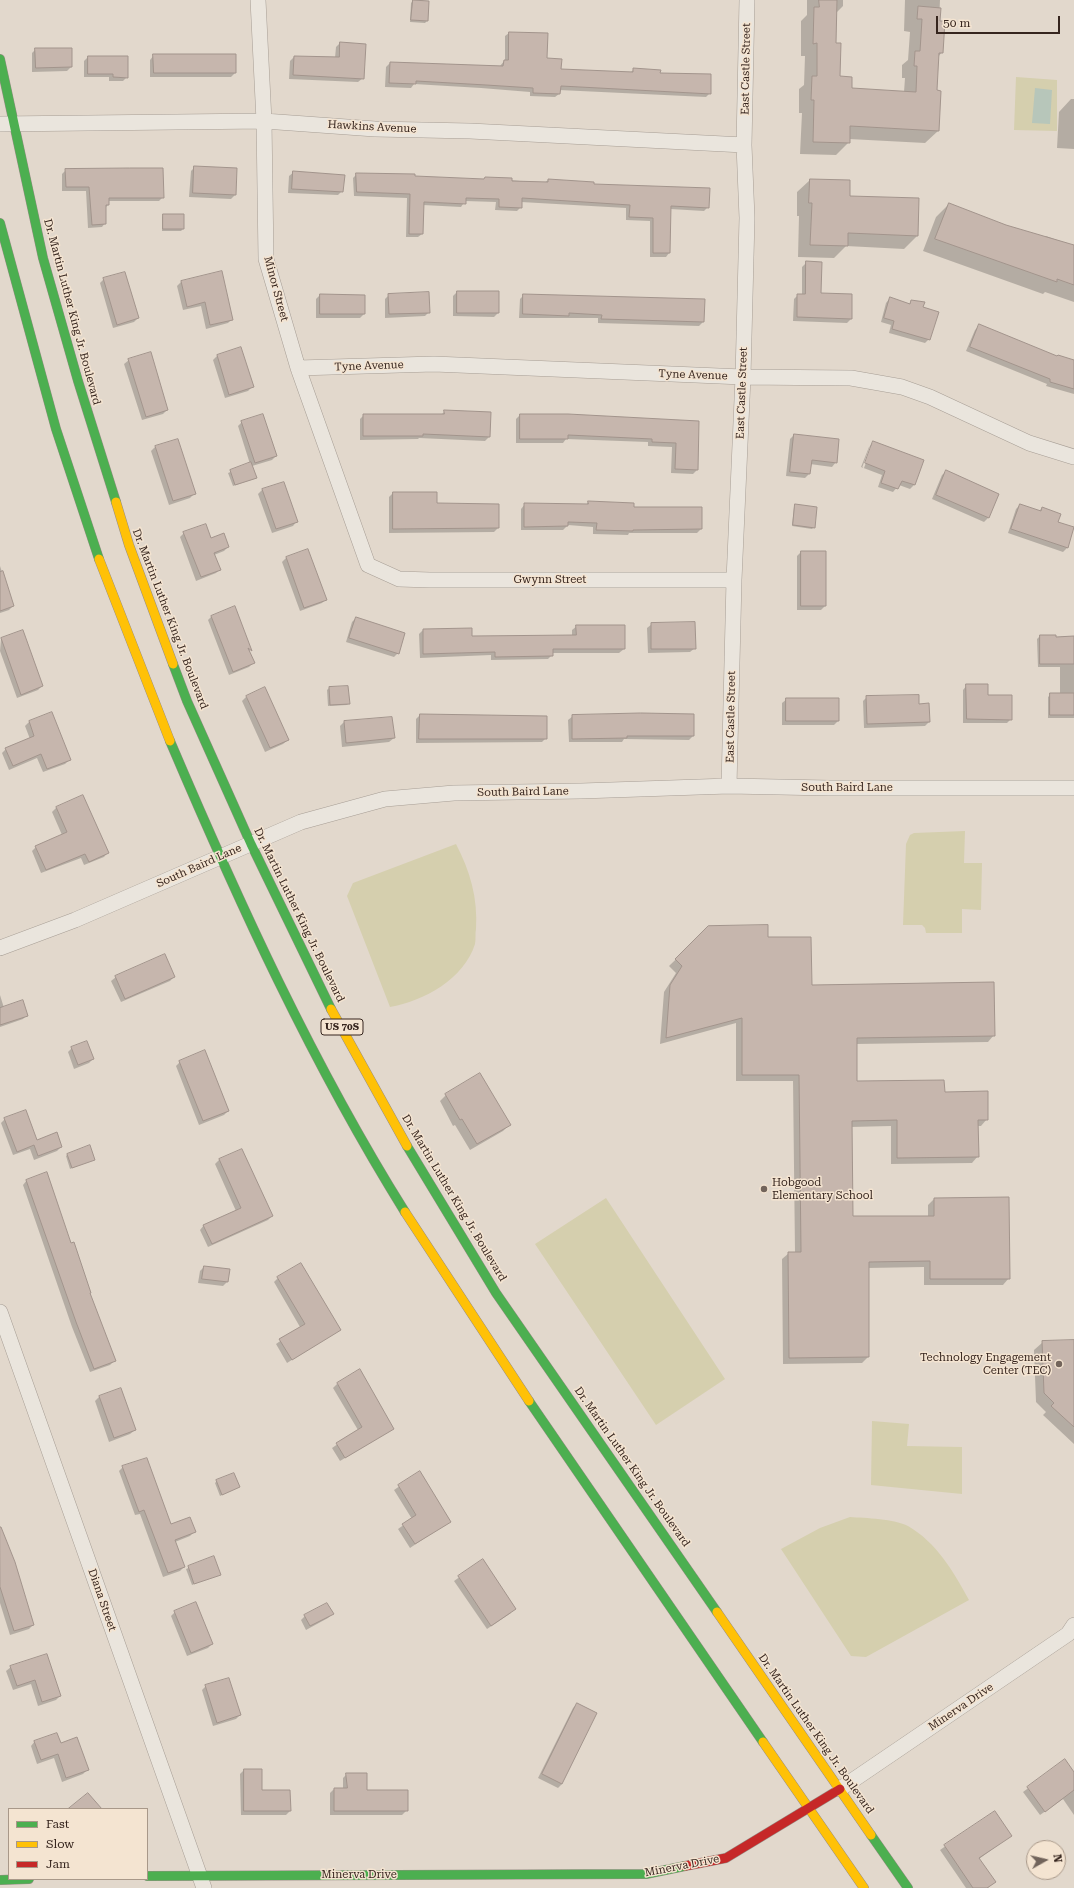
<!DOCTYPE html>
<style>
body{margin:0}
#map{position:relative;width:1074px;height:1888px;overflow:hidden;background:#e2d8cc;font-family:"Roboto Serif",serif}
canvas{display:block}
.legend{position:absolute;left:8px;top:1808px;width:140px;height:72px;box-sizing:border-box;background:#f4e4d1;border:1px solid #a89889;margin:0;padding:5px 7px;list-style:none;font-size:12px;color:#36251e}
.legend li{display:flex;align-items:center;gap:8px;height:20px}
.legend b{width:20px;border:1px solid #a89889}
.north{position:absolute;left:1026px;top:1840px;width:40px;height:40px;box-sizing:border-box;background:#f4e4d1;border:1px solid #a89889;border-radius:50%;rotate:82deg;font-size:11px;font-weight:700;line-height:16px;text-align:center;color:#36251e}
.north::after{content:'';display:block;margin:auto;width:14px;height:18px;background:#72645b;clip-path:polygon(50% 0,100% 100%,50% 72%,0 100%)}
.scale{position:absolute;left:936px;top:16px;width:124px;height:18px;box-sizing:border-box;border:2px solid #36251e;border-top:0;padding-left:5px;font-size:12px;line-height:14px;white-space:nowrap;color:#36251e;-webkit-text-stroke:3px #f4e4d1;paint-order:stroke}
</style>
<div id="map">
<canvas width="1074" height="1888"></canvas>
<ul class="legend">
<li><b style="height:5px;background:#4caf50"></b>Fast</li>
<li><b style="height:5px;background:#ffc107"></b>Slow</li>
<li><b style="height:5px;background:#c62828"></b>Jam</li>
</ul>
<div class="north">N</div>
<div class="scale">50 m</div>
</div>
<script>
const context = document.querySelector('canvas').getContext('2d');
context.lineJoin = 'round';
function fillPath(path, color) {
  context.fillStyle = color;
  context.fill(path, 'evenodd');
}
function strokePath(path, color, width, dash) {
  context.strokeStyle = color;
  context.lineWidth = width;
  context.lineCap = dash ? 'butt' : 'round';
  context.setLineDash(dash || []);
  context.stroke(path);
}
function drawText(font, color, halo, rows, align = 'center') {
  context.font = font + ' "Roboto Serif",serif';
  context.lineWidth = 3;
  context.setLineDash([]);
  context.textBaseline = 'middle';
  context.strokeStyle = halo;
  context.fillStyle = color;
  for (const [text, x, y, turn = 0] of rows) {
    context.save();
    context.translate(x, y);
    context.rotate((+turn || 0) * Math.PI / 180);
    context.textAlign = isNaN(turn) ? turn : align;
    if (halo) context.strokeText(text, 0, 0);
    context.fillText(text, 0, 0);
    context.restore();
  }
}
fillPath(new Path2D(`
 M1016 77 1057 80V131L1014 130Z
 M965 831 964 863H982L981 910 962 909V933H926L925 928 922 925H903L906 844 910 835 914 833Z
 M456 844C470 871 478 898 476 929 475 933 476 939 475 944 464 979 424 1001 390 1007L347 896 353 883Z
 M606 1198 725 1379 656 1425 535 1244Z
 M872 1421 909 1424 907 1446 962 1447V1494L871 1485Z
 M850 1517C865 1518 895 1519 908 1526 936 1542 954 1572 969 1600L866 1657 851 1656 781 1549 820 1528Z`), '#d5cfae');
fillPath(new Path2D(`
 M1035 88 1052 90 1050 124 1032 123Z`), '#b7c6ba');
fillPath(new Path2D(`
 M807 0H843V6L836 13 835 44 839 77 851 89 904 92 905 78H902V65L908 60 910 32 904 31 905 0H940L939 22 942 52 938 57 936 91 938 131 925 143 849 139V142L836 155 800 154 802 113H799V89L804 85 805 56H801V21L807 15Z
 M413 1 427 21 425 23 410 22 411 3Z
 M509 33 560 70 630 73 634 69 710 93 706 97 559 90V94L555 97 530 96V92L481 88 414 84 411 88 385 87 386 67 390 63 500 66 505 60V36Z
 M340 43 363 78 358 82 289 79 290 61 294 57 335 58 336 47Z
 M36 49 71 67 67 71 32 72V53Z
 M154 55 235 73 231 77H150V60Z
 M88 57 127 77 123 81H109V77H84V61Z
 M1071 99H1074V149L1057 148 1059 112Z
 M195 167 235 195 231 199 189 197 191 171Z
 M66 170 163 197 159 201H108V205L105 208V223L102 227 88 228 86 191H62V174Z
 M294 172 342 191 338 195 288 193 289 176Z
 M357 174 483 180 485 178 544 183 548 180 593 183 594 185 708 207 704 211 670 209 669 253 666 257H650V221L626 220V208L521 202V207L517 211 495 210 496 202 465 201 461 207 423 205 422 234 418 237H406L407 198 354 196 353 178Z
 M810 180 849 181 848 197 917 236 904 249 846 246 834 258 798 257 799 216H797V192Z
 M949 204 1006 226 1044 238 1046 236 1074 246V302L1045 292 1043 294 923 251 936 217Z
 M164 215 183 229 181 231H162V217Z
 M807 262 820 294 851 319 847 323 793 321 794 299 798 295H802V267Z
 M221 272 232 319 228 323 206 329 201 306 183 310 177 286 181 282Z
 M104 279 138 318 134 322 113 328 100 283Z
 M457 292 498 313 494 317 453 316V296Z
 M320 295 364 314 360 318H316V299Z
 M389 295 429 312 425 316 385 318V299Z
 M524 295 703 322 699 326 598 323V318H519L520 299Z
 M890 298 909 304 912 301 922 308 929 339 925 343 889 333 891 325 881 322 886 303Z
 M979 326 1057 357 1074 361V394L1046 386 1047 384 966 351 975 330Z
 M217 356 252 387 248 391 225 398 213 360Z
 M129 360 167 410 163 414 142 420 124 364Z
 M445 411 489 437 485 441 419 438 418 439 360 440V419L364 415H441Z
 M520 415 698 422 697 470 693 474 671 473 672 447 648 446V442L566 439 563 443H516V419Z
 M242 422 276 456 272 460 252 466 256 477 254 479 233 486 228 473 250 464 238 426Z
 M794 435 836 462 832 467 810 464 809 474 805 478 786 476 790 439Z
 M177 440 194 494 190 498 169 505 151 451 155 447Z
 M873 443 923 461 914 485 910 489 899 485 893 492 878 487 882 475 861 467 869 447ZM870 446H872L864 468H862Z
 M947 471 998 495 988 518 984 522 932 499 942 475Z
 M283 483 297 521 293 526 272 533 258 494 262 490Z
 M393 493 436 504 498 528 494 532 389 533V497Z
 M588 502 633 508 701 529 697 533H629L628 535 593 534V527L568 525 563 530H521V509L525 504 586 505Z
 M1020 505 1039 511 1042 508 1057 523 1073 528 1067 548 1063 552 1008 533 1016 509Z
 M796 506 814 527 812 529 792 526 794 507Z
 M184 533 210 539 228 547 224 551 214 555 220 569 216 573 196 581 180 537Z
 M307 550 326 599 322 603 300 611 282 562 286 558Z
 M801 552 825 606 821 610H797V556Z
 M0 566 13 606 9 610 0 613Z
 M234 608 250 651 249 653 253 663 249 667 229 675 208 620 212 616Z
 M356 618 398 653 394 657 346 642 352 622Z
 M652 624 695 648 690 652 648 653 647 628Z
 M577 626 624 649 619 653H552V655L548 659 491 660V655L420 658 419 634 423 630 471 637 572 636V630Z
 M1040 636 1055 638 1074 637V718H1048V697L1051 694H1060V667H1038L1037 639Z
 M1 639 42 686 38 690 17 698 0 651Z
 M967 685 987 696 1011 719 1007 723H963V690Z
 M329 688 349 703 347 705 328 706 327 690Z
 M246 697 288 740 283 744 265 752 242 701Z
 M867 697 918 705 929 722 925 726 864 728 863 701Z
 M787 699 838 721 834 725H782V703Z
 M51 713 70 759 65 764 43 772 37 758 9 770 2 753 6 749 30 739 25 726 29 722Z
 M420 715 546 738 542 742 416 743V719Z
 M573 716 693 736 689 740 624 739 622 742H569L568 720Z
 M392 718 394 738 389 742 342 747 340 726 344 722Z
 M83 796 108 852 104 857 84 865 81 858 41 873 32 851 36 847 62 835 52 812 56 808Z
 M709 927 767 938 811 986 994 1035 988 1042 856 1044V1082L944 1093 987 1119 981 1126H978V1156L972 1163 891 1164V1126L851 1127 852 1218 928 1217V1205L934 1199 1009 1278 1003 1285H924V1267L868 1268V1357L862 1363 783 1364 782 1259 789 1253H795L793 1081H736V1023L660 1044 664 992 676 973 669 966Z
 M116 977H174L170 981 121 1002 111 981Z
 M0 995 4 1008 27 1015 23 1019 0 1027Z
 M72 1048 93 1059 89 1063 74 1069 68 1052Z
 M180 1062 228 1111 224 1115 199 1125 176 1066Z
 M446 1095 509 1125 503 1131 470 1150 455 1125 453 1126 440 1101Z
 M5 1119 37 1141 61 1147 57 1151 34 1160 30 1149 13 1155 1 1123Z
 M242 1150 272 1216 268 1220 208 1247 200 1230 204 1225 236 1211 215 1164 219 1160Z
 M68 1154 94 1159 70 1169 66 1156Z
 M27 1180 71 1245 115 1360 110 1365 90 1372 72 1327 23 1185Z
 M204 1267 229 1270 227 1282 223 1286 198 1283 200 1271Z
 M278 1278 340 1330 287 1363 276 1344 300 1327 274 1282Z
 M1074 1341V1444L1043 1415 1046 1412 1036 1402 1034 1350 1043 1342Z
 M337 1384 393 1429 340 1461 332 1448 358 1430 333 1388Z
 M120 1390 135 1430 130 1434 109 1442 95 1401 99 1397Z
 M123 1467 171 1526 194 1532 190 1536 175 1542 184 1567 180 1571 163 1577 140 1514 135 1515 119 1471Z
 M420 1472 450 1521 410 1548 398 1529 412 1519 394 1490Z
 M217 1481 239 1487 220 1496 215 1483Z
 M0 1526 33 1625 29 1629 10 1635 0 1603Z
 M214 1558 220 1574 192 1585 186 1569Z
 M482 1561 511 1613 487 1629 454 1581Z
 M175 1612 212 1644 208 1648 187 1656 171 1616Z
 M332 1614 328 1618 306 1630 301 1620 305 1616Z
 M46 1655 60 1696 56 1700 38 1706 31 1684 13 1690 6 1671 11 1667Z
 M206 1686 240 1715 236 1719 213 1726 202 1690Z
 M577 1704 562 1784 558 1788 538 1778 573 1708Z
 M35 1741 60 1744 87 1770 83 1774 62 1782 54 1758 37 1764 31 1746Z
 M1065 1761 1074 1774V1815L1063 1799 1040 1815 1023 1792Z
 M244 1770 261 1791 290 1811 286 1815H241L240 1774Z
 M347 1774 366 1791 407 1810 402 1815H330V1793L334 1789H343V1778Z
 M994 1812 1010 1836 979 1859 995 1882 988 1888H966L940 1850Z`), '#0003');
const building = new Path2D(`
 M413 0 429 1 428 21 411 20Z
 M819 0H837L836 43H841L840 76 852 77V88L916 92 917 66H914L915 51H920L922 19H917L918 6 941 8 940 21H945L943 53H939L937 90 941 91 939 131 850 126V143L813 142 814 100H811L812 76H817V43L813 44 814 7H819Z
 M509 32 548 33 547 58 562 59 561 69 633 72V68L661 70 660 73 711 74V94L561 86 560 94 533 93V88L486 85 416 81V84L389 83 390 62 503 66 504 60H508Z
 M340 42 366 44 364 79 293 75 294 56 339 57Z
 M35 48H72V67L36 68Z
 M153 54H236V73H154Z
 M88 56H128V78L113 77V74H88Z
 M194 166 237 168 236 195 193 193Z
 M130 168H163L164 198H109V205H106V224L92 225 89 187H66L65 169Z
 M293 171 345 175 343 192 292 189Z
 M356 173 415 174V176L484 179 485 177 512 178V181L548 182V179L594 182V184L710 188 709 208 671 206 670 253H653V218L629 217 630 205 522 198V208L499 207V199L466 198V204L424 202 423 234H409L410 194 357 192Z
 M810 179 850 180V196L919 198 918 236 848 233V246L810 245 812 203H809Z
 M949 203 1006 225 1074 245V285L1057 279V282L935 239Z
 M163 214H184V229H163Z
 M806 261 822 262 821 293 852 294V319L797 317V294H805Z
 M222 271 233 320 210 325 205 302 187 307 181 281Z
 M125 272 139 318 117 325 103 278Z
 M457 291H499V313H457Z
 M429 292 430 313 389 314 388 294Z
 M320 294 365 295V314H320Z
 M523 294 705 299 704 322 601 319 602 315 569 313V316L523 314Z
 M890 297 910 304 911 300 925 302 923 307 939 312 930 340 892 329 894 321 884 318Z
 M979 324 1057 356 1058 355 1074 360V389L1050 382V379L970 347Z
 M241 347 254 387 229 395 217 355Z
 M151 352 168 410 146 417 128 359Z
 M444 410 491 412 490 437 423 434V436H363V414H444Z
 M263 414 277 456 255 463 241 421Z
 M520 414H568L699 421 698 470 675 469 676 443 652 442V439L568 435V439H520Z
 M794 434 839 439 837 463 812 460 810 474 790 472Z
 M178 439 196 494 173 501 155 446Z
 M873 441 924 460 915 485 902 481 898 489 881 483 885 471 865 463Z
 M251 462 257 478 235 485 230 470Z
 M946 470 999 494 989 518 936 495Z
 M284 482 298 522 276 529 262 489Z
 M393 492H437V503L499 504V528L393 529Z
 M588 501 634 503V507H702V529L633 530V531L596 530 597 523 568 522V526L524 527V503L588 504Z
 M795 504 817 507 815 528 793 525Z
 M1020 504 1041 511 1042 507 1061 514 1058 522 1074 527 1068 548 1011 529Z
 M206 524 211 538 224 533 229 547 214 553 221 570 201 577 183 532Z
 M308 549 327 600 304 608 286 557Z
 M801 551H826V606H801Z
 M3 571 14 606 0 611V572Z
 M235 606 252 651 248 648 255 663 233 672 211 616Z
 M356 617 405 633 399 654 349 638Z
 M695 622 696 649H651V623Z
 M576 625H625V649H553V656L495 657V652L423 654V629L472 628V636L576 635Z
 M23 630 43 686 21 695 1 638Z
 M1040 635H1056V637L1074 636V664H1040Z
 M966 684H988V695H1012V720L967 719Z
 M348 686 350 704 330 705 329 687Z
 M265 687 289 740 270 748 246 696Z
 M1050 693H1074V715H1050Z
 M919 695V704L929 703 930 722 867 724 866 696Z
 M786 698H839V721H786Z
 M52 712 71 760 47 769 41 754 13 766 5 748 34 736 29 721Z
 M641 713 694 714V736H627V738L572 739V715Z
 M420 714 547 716V739H419Z
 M392 717 395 738 346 743 344 721Z
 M83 795 109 853 89 862 85 854 46 870 35 846 67 832 56 807Z
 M768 925V937H811L812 985 994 982 995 1036 857 1038V1081L944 1080 945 1092 988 1091V1120H978L979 1157 897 1158V1120L852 1121 853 1216H934V1198L1009 1197 1010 1279H930V1261L869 1262V1357L789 1358 788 1252H801L799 1075H742V1018L666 1038 670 985 682 966 675 959 708 926Z
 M165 954 175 977 125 999 115 976Z
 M23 1000 28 1016 0 1025V1008Z
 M87 1041 94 1059 78 1065 71 1047Z
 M205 1050 229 1111 203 1121 179 1061Z
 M480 1073 511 1125 477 1144 462 1119 460 1120 445 1094Z
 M26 1110 37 1140 57 1132 62 1147 38 1156 34 1145 17 1152 4 1118Z
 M90 1145 95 1160 72 1168 67 1154Z
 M242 1149 273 1216 212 1244 203 1225 241 1208 219 1159Z
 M47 1172 71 1243 74 1242 91 1293H90L116 1361 94 1369 76 1322 26 1180Z
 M301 1263 341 1330 292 1360 279 1339 305 1324 277 1277Z
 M204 1266 230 1269 228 1282 202 1279Z
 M1074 1340V1427L1051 1406 1054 1403 1044 1393 1042 1341Z
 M360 1369 394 1429 345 1458 336 1443 362 1427 337 1383Z
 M121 1388 136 1430 114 1438 99 1396Z
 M147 1458 171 1524 190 1517 196 1532 175 1540 185 1567 168 1573 144 1510 139 1512 122 1466Z
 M420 1471 451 1522 415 1544 402 1524 416 1515 398 1485Z
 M234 1473 240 1487 222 1495 216 1480Z
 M0 1527H1L15 1562 34 1625 14 1631 0 1587Z
 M214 1556 221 1575 194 1584 188 1566Z
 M483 1559 516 1609 491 1626 458 1576Z
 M196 1602 213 1644 191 1653 174 1611Z
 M327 1603 334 1614 310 1626 304 1615Z
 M47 1654 61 1696 42 1702 35 1680 17 1686 10 1666Z
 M229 1678 241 1715 217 1723 205 1685Z
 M577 1703 597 1713 562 1784 542 1774Z
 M57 1733 61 1743 77 1737 89 1770 66 1778 58 1754 41 1760 34 1741Z
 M1065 1759 1074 1772V1790L1045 1812 1027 1787Z
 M244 1769H262V1790H290L291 1811H244Z
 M346 1773H367V1790H408V1811H334V1788H347Z
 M88 1793 102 1809H68Z
 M995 1811 1012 1836 979 1858 996 1882 987 1888H973L944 1845Z`);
fillPath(building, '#c6b6ad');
strokePath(building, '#a2948c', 1);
const street = new Path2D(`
 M258 0 264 121 266 259 298 368 368 565 399 579 430 580H734
 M0 124 264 121 375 129 470 131 744 145
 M298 368 434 364 743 377 851 378 902 387 930 397 1029 443 1074 457
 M729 786 734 580 743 377 747 218 744 145 747 0
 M0 948 75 920 301 822 385 799 454 793 581 791 729 786 829 788H1074
 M0 1312 204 1888
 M840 1789 1068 1634 1074 1625`);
const fast = new Path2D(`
 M0 59 43 258 78 381 116 502
 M0 223 56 429 99 559
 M173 664 187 701 251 844 331 1009
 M170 741C239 903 312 1063 405 1212
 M407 1146 496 1293 717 1612
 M529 1401 763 1742
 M871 1835 908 1888
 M147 1876 646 1874 685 1866
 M0 1880 29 1879`);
const slow = new Path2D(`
 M116 502 129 545 173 664
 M99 559 170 741
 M331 1009 407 1146
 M405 1212 529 1401
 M717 1612 871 1835
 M763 1742 864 1888`);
const jam = new Path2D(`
 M685 1866 726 1858 840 1789`);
strokePath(street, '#a79e95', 16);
strokePath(fast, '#978d85', 10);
strokePath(slow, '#978d85', 10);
strokePath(jam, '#978d85', 10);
strokePath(street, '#eae5dd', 15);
strokePath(fast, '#4caf50', 9);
strokePath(slow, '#ffc107', 9);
strokePath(jam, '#c62828', 9);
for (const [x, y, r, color] of [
 [764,1189,4,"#72645b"],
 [1059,1364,4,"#72645b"]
]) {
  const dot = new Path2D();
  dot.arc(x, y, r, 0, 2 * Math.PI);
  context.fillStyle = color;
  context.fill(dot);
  strokePath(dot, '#f4e4d1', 1.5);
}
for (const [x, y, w] of [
 [342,1027,42]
]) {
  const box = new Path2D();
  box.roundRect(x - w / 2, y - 8, w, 16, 3);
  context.fillStyle = '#f4e4d1';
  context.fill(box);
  strokePath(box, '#36251e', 1);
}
drawText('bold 10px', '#36251e', null, [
 ["US 70S",342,1027]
]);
drawText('11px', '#36251e', '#f4e4d1', [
 ["East Castle Street",746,69,-89],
 ["Hawkins Avenue",372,127,3],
 ["Minor Street",276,289,75],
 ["Dr. Martin Luther King Jr. Boulevard",72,312,75],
 ["Tyne Avenue",369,366,-2],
 ["Tyne Avenue",693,375,2],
 ["East Castle Street",742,393,-88],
 ["Gwynn Street",550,580],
 ["Dr. Martin Luther King Jr. Boulevard",170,619,69],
 ["East Castle Street",731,717,-89],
 ["South Baird Lane",847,788],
 ["South Baird Lane",523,792,-1],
 ["South Baird Lane",199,866,-24],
 ["Dr. Martin Luther King Jr. Boulevard",299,915,64],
 ["Dr. Martin Luther King Jr. Boulevard",454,1198,59],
 ["Dr. Martin Luther King Jr. Boulevard",632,1467,55],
 ["Diana Street",102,1600,71],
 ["Minerva Drive",961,1707,-34],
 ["Dr. Martin Luther King Jr. Boulevard",816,1734,55],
 ["Minerva Drive",682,1866,-11],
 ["Minerva Drive",359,1875]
]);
drawText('11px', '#36251e', '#f4e4d1', [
 ["Hobgood",772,1183],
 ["Elementary School",772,1196],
 ["Technology Engagement",1051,1358,"right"],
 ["Center (TEC)",1051,1371,"right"]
], 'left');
</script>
